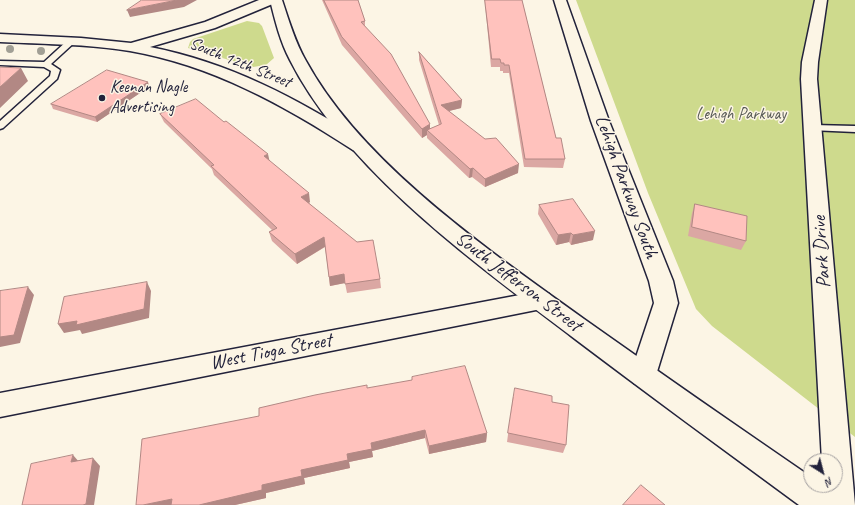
<!DOCTYPE html>
<style>
body{margin:0}
#map{position:relative;width:855px;height:505px;overflow:hidden;background:#fcf5e5;font-family:Caveat,sans-serif}
canvas{display:block}
.north{position:absolute;left:803px;top:453px;width:40px;height:40px;box-sizing:border-box;background:#fcf5e5;border:1px solid #a5a1a1;border-radius:50%;rotate:144deg;font-size:11px;font-weight:700;line-height:16px;text-align:center;color:#22223b}
.north::after{content:'';display:block;margin:auto;width:14px;height:18px;background:#22223b;clip-path:polygon(50% 0,100% 100%,50% 72%,0 100%)}
</style>
<div id="map">
<canvas width="855" height="505"></canvas>
<div class="north">N</div>
</div>
<script>
const context = document.querySelector('canvas').getContext('2d');
context.lineJoin = 'round';
function fillPath(path, color) {
  context.fillStyle = color;
  context.fill(path, 'evenodd');
}
function strokePath(path, color, width, dash) {
  context.strokeStyle = color;
  context.lineWidth = width;
  context.lineCap = dash ? 'butt' : 'round';
  context.setLineDash(dash || []);
  context.stroke(path);
}
function drawText(font, color, halo, rows, align = 'center') {
  context.font = font + ' Caveat,sans-serif';
  context.lineWidth = 3;
  context.setLineDash([]);
  context.textBaseline = 'middle';
  context.strokeStyle = halo;
  context.fillStyle = color;
  for (const [text, x, y, turn = 0] of rows) {
    context.save();
    context.translate(x, y);
    context.rotate((+turn || 0) * Math.PI / 180);
    context.textAlign = isNaN(turn) ? turn : align;
    if (halo) context.strokeText(text, 0, 0);
    context.fillText(text, 0, 0);
    context.restore();
  }
}
fillPath(new Path2D(`
 M576 0H855V437L712 326 696 309 648 193Z
 M247 21 259 23 262 26 274 58 266 65 253 67 188 48 190 42 193 39Z`), '#ceda8d');
const service = new Path2D(`
 M68 40 75 42 51 64 60 70 57 79 3 128 0 129V121L50 76 51 71 44 67 0 65V61L44 62Z
 M813 125 855 126V132L810 130 808 128 810 126Z`);
const minor = new Path2D(`
 M554 0H566L609 121 673 281 678 303 656 375 652 383 643 386 634 383 630 375 654 303 649 281 591 121Z
 M815 0H827L818 62 817 79 855 505H824L823 485H835V461H822L801 79 802 62Z
 M541 291 549 294 553 300 549 306 541 309 0 417V393Z`);
const tertiary = new Path2D(`
 M259 0H276L275 3 215 28 150 47C228 62 299 99 365 142L368 146 365 150 359 151 353 150C284 105 211 65 130 51 87 44 43 44 0 42V34L81 38 131 43 205 22Z`);
const secondary = new Path2D(`
 M270 0H282C289 21 295 42 306 61 362 164 490 251 584 319 659 372 735 425 811 477V485C826 485 835 491 841 505H799C723 449 646 393 571 336 475 263 345 169 290 60 280 41 275 20 270 0Z`);
strokePath(service, '#22223b', 3);
strokePath(minor, '#22223b', 3);
strokePath(tertiary, '#22223b', 3);
strokePath(secondary, '#22223b', 3);
fillPath(service, '#fcf5e5');
fillPath(minor, '#fcf5e5');
fillPath(tertiary, '#fcf5e5');
fillPath(secondary, '#fcf5e5');
context.fillStyle = '#a19f95';
for (const [x, y] of [
 [10,49],
 [41,51]
]) {
  context.beginPath();
  context.arc(x, y, 4, 0, 2 * Math.PI);
  context.fill();
}
fillPath(new Path2D(`
 M322 0H358L365 21V26L430 129 439 125 419 60V52L462 100 461 108 449 111 518 173 485 187 472 177 469 178 427 138V135L422 138 342 45Z
 M485 0H522L556 138 565 159 563 168 524 167 509 73H503V71H500V67H491L485 3Z
 M148 82 149 87 97 122 53 109 51 104Z
 M160 114 269 161 310 202 309 203 380 279 381 288 347 293 345 283 330 286 325 247 297 264 272 241 269 232 272 230 214 175 212 169 164 122Z
 M695 204 746 241 741 250 688 236 692 213Z
 M539 205 593 240 571 245 569 242 556 245 538 214Z
 M412 377 487 433 486 442 429 454 425 438 372 451 373 457 349 462 350 468 304 478 305 484 266 493V498L235 505H136L259 416 412 380Z
 M513 397 552 402 566 445 563 453 507 442Z`), '#dba7a3');
fillPath(new Path2D(`
 M177 0H197L184 7 130 17 127 10Z
 M21 68 28 81 0 108V87Z
 M148 82 149 87 97 122 95 117Z
 M462 100 461 108 441 113V105Z
 M430 124V133L427 130V135L422 138V129Z
 M268 154 270 163 264 156Z
 M519 164 518 173 485 187V179Z
 M473 168 472 177 469 178 470 169Z
 M309 193 310 202 303 206 301 197Z
 M595 231 593 240 571 245 573 235Z
 M571 233 569 242 556 245 558 235Z
 M324 237 326 246 297 264 295 254Z
 M344 274 345 283 330 286 329 277Z
 M147 282 151 291 149 318 82 334 80 330 64 333 58 324Z
 M28 287 34 295 20 343 0 347V337Z
 M425 430V438L372 451 373 457 349 462 350 468 304 478 305 484 266 493V498L235 505H199L347 454 371 443Z
 M487 433 486 442 429 454V446Z
 M73 455 80 463 71 462Z
 M93 458 100 466 94 505H83Z
 M172 499 176 505H143Z`), '#b28884');
const building = new Path2D(`
 M142 0H177L127 10Z
 M324 0H358L365 21 361 22 391 54 430 124 422 129 342 37Z
 M485 0H522L556 138H561L565 159H525L509 65H504V63H501L500 59H492Z
 M419 52 462 100 441 105 485 139 496 138 519 164 485 179 473 168 470 169 427 130 441 124Z
 M0 67 21 68 0 87Z
 M107 70 148 82 95 117 51 104Z
 M196 99 224 122 226 121 268 154 264 156 309 193 301 197 357 242 373 240 380 279 345 284 344 274 329 277 324 237 295 254 269 232 277 228 211 166 214 165 160 114Z
 M573 199 595 231 573 235 571 233 558 235 539 205Z
 M695 204 747 216 746 241 692 227Z
 M147 282 144 309 76 325 77 321 58 324 64 297Z
 M28 287 14 335 0 337V291Z
 M465 366 487 433 429 446 425 430 371 443 372 449 347 454 348 460 301 470 302 476 262 485V490L199 505H171L172 499 143 505H136L142 439 259 416V408L315 395 367 385V388L412 380V377Z
 M515 388 552 396V402L569 405 566 445 508 433Z
 M73 455 71 462 93 458 86 504 83 505H22L31 464Z
 M641 485 665 505H623Z`);
fillPath(building, '#ffc2bd');
strokePath(building, '#b28884', 1);
for (const [x, y, r, color] of [
 [102,98,4,"#22223b"]
]) {
  const dot = new Path2D();
  dot.arc(x, y, r, 0, 2 * Math.PI);
  context.fillStyle = color;
  context.fill(dot);
  strokePath(dot, '#fcf5e5', 1.5);
}
drawText('17px', '#22223b', '#fcf5e5', [
 ["South 12th Street",240,63,22]
]);
drawText('17px', '#22223b', '#fcf5e5', [
 ["Keenan Nagle",110,88],
 ["Advertising",110,108]
], 'left');
drawText('17px', '#565954', '#fcf5e5', [
 ["Lehigh Parkway",741,115]
]);
drawText('20px', '#22223b', '#fcf5e5', [
 ["Lehigh Parkway South",626,187,70],
 ["Park Drive",822,252,-94],
 ["South Jefferson Street",518,282,37],
 ["West Tioga Street",271,352,-11]
]);
</script>
